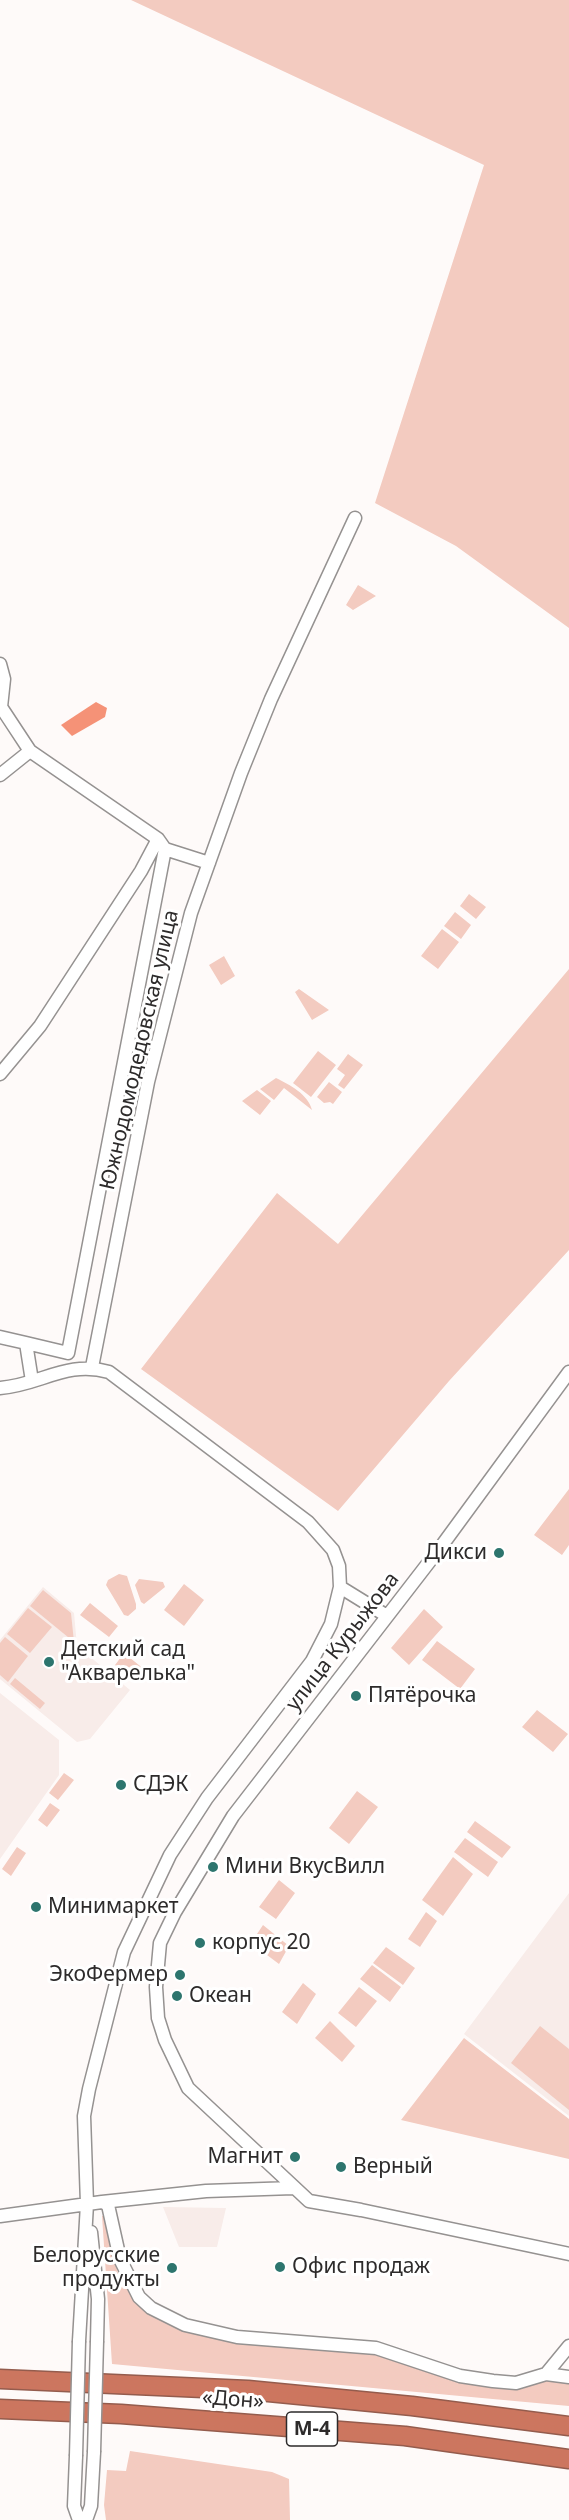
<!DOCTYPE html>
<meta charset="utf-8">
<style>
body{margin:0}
canvas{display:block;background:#fefaf9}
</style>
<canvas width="569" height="2520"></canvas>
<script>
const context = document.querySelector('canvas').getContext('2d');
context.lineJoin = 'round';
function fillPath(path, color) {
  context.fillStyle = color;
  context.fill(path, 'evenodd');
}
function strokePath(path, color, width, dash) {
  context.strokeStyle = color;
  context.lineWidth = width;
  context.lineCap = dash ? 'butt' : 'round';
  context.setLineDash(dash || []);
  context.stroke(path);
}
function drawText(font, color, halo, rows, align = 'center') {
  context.font = font + ' "Noto Sans",sans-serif';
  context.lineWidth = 6;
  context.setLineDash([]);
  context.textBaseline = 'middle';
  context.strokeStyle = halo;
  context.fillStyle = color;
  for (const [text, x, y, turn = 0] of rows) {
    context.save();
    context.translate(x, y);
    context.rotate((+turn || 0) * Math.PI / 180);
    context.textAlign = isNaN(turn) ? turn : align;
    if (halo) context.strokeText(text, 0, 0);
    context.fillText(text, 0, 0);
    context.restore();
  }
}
fillPath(new Path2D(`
 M43 1587 74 1613 77 1646 130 1690 90 1739 77 1742 0 1679V1640Z
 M0 1693 59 1740V1775L0 1859Z
 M569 1893V2116L464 2034Z
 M163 2207 226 2208 217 2247H179Z`), '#f8ece9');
fillPath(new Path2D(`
 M131 0H569V628L456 546 375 503 484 165Z
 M358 585 376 596 353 610 346 605Z
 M469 894 486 907 476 919 460 906Z
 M455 912 471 925 461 939 444 926Z
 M442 929 459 942 438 969 421 956Z
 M224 956 235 976 221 985 209 965Z
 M569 969V1250L449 1381 338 1511 141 1369 277 1193 338 1244Z
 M299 989 329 1010 312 1020 295 992Z
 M318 1051 336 1065 311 1097 293 1083Z
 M348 1054 363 1065 344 1089 338 1085 345 1075 337 1069Z
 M276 1078C290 1085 308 1094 312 1110L284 1088 274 1100 260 1089Z
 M329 1082 342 1092 333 1104 330 1102 324 1103 317 1097Z
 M257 1090 271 1101 260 1115 242 1101Z
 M569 1489V1545L562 1555 534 1535Z
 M119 1574 127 1576 136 1604V1609L128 1616 124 1615 106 1585 108 1580Z
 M139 1579 163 1582 165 1587 144 1604 141 1602 135 1585Z
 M184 1584 204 1600 184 1626 164 1610Z
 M43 1590 71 1613 74 1642 30 1606Z
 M90 1603 118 1626 109 1637 80 1615Z
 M28 1608 52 1627 30 1653 7 1634Z
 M424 1609 443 1627 409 1665 391 1648Z
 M5 1637 28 1656 8 1682 0 1675V1643Z
 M437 1641 475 1669 460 1689 422 1660Z
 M124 1653 145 1670 137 1681 115 1665Z
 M15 1678 45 1703 40 1709 10 1684Z
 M537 1710 568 1734 553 1752 522 1727Z
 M64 1773 74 1780 58 1800 49 1793Z
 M357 1791 378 1807 349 1844 329 1828Z
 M50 1803 60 1810 47 1827 38 1820Z
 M475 1821 511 1847 502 1858 467 1832Z
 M465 1838 498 1862 488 1877 454 1852Z
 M17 1847 26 1853 11 1876 2 1869Z
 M453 1857 473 1874 443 1916 422 1900Z
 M279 1880 295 1893 276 1919 259 1907Z
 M426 1912 437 1921 420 1947 408 1939Z
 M263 1925 289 1946 279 1964 251 1943Z
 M386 1947 415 1968 403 1985 373 1963Z
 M372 1965 401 1987 390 2002 360 1979Z
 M303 1983 316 1994 297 2024 282 2012Z
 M359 1987 377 2001 356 2027 338 2013Z
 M330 2021 355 2046 342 2062 315 2038Z
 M540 2026 569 2049V2110L511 2063Z
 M464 2038 569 2119V2159L401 2120Z
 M107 2215 118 2273 149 2309 240 2338 292 2336 494 2382 538 2379 569 2381V2406L112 2364 102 2216Z
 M130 2451 272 2472 289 2479 290 2520H106L104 2505 107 2470 126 2471Z`), '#f3cbc0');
fillPath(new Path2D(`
 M96 702 107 708 105 717 72 736 61 725Z`), '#f59277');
const minor = new Path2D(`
 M0 664 4 679 1 707 30 751 158 839 165 849 68 1353 26 1343 32 1381
 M0 775 30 751
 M165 849 209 863
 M0 1074 40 1026 141 871 158 839
 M0 1337 26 1343
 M92 1367 148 1082 191 913 241 773 271 699 355 518
 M569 1372 443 1544 233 1816 175 1912 160 1943 156 1987 158 2018 165 2040 188 2088 309 2201 361 2210 569 2254
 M0 1388C41 1385 66 1360 109 1372L308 1522 333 1550 339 1566 340 1587 331 1624 312 1661 207 1798 170 1855 124 1952 89 2089 84 2116 87 2204 79 2341
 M340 1587 387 1616
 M102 2202 206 2191 293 2188
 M0 2216 102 2202 108 2205 120 2259 139 2297 151 2308 185 2325 237 2337 376 2348 460 2376 493 2381 516 2383 546 2374 569 2377
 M91 2232 98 2299 97 2341
 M546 2374 569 2346
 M76 2456 74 2506 79 2520
 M86 2520 91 2506 94 2452`);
const highway = new Path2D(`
 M0 2379 248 2390 412 2406 569 2426
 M0 2409 121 2414 405 2436 569 2459`);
strokePath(minor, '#959291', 15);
strokePath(highway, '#945c4d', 21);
strokePath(minor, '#fff', 12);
strokePath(highway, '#cc765f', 18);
const minorBridge = new Path2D(`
 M94 2452 97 2341
 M76 2456 79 2341`);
strokePath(minorBridge, '#959291', 15, []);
strokePath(minorBridge, '#fff', 12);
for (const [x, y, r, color] of [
 [499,1553,6,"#2d756e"],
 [49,1662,6,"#2d756e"],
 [356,1696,6,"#2d756e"],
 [121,1785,6,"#2d756e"],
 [213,1867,6,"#2d756e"],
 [36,1907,6,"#2d756e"],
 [200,1943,6,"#2d756e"],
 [180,1975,6,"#2d756e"],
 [177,1996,6,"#2d756e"],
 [295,2157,6,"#2d756e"],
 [341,2167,6,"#2d756e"],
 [280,2267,6,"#2d756e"],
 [172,2268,6,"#2d756e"]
]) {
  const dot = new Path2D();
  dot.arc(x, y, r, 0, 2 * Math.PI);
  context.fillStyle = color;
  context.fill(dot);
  strokePath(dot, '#fff', 2);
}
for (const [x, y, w] of [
 [312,2429,51]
]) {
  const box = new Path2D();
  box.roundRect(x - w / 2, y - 17, w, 34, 4.5);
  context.fillStyle = '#fff';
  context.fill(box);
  strokePath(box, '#2d2b2b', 1.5);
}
drawText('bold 20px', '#2d2b2b', null, [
 ["М-4",312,2429]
]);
drawText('21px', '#2d2b2b', '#fff', [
 ["Южнодомодедовская улица",140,1050,-77],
 ["улица Курыжова",343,1642,-52],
 ["«Дон»",233,2400,4]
]);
drawText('21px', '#2d2b2b', '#fff', [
 ["Дикси",487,1553,"right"],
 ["Детский сад",61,1650],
 ["\"Акварелька\"",61,1674],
 ["Пятёрочка",368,1696],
 ["СДЭК",133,1785],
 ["Мини ВкусВилл",225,1867],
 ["Минимаркет",48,1907],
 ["корпус 20",212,1943],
 ["ЭкоФермер",168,1975,"right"],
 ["Океан",189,1996],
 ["Магнит",283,2157,"right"],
 ["Верный",353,2167],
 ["Белорусские",160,2256,"right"],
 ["продукты",160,2280,"right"],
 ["Офис продаж",292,2267]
], 'left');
</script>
